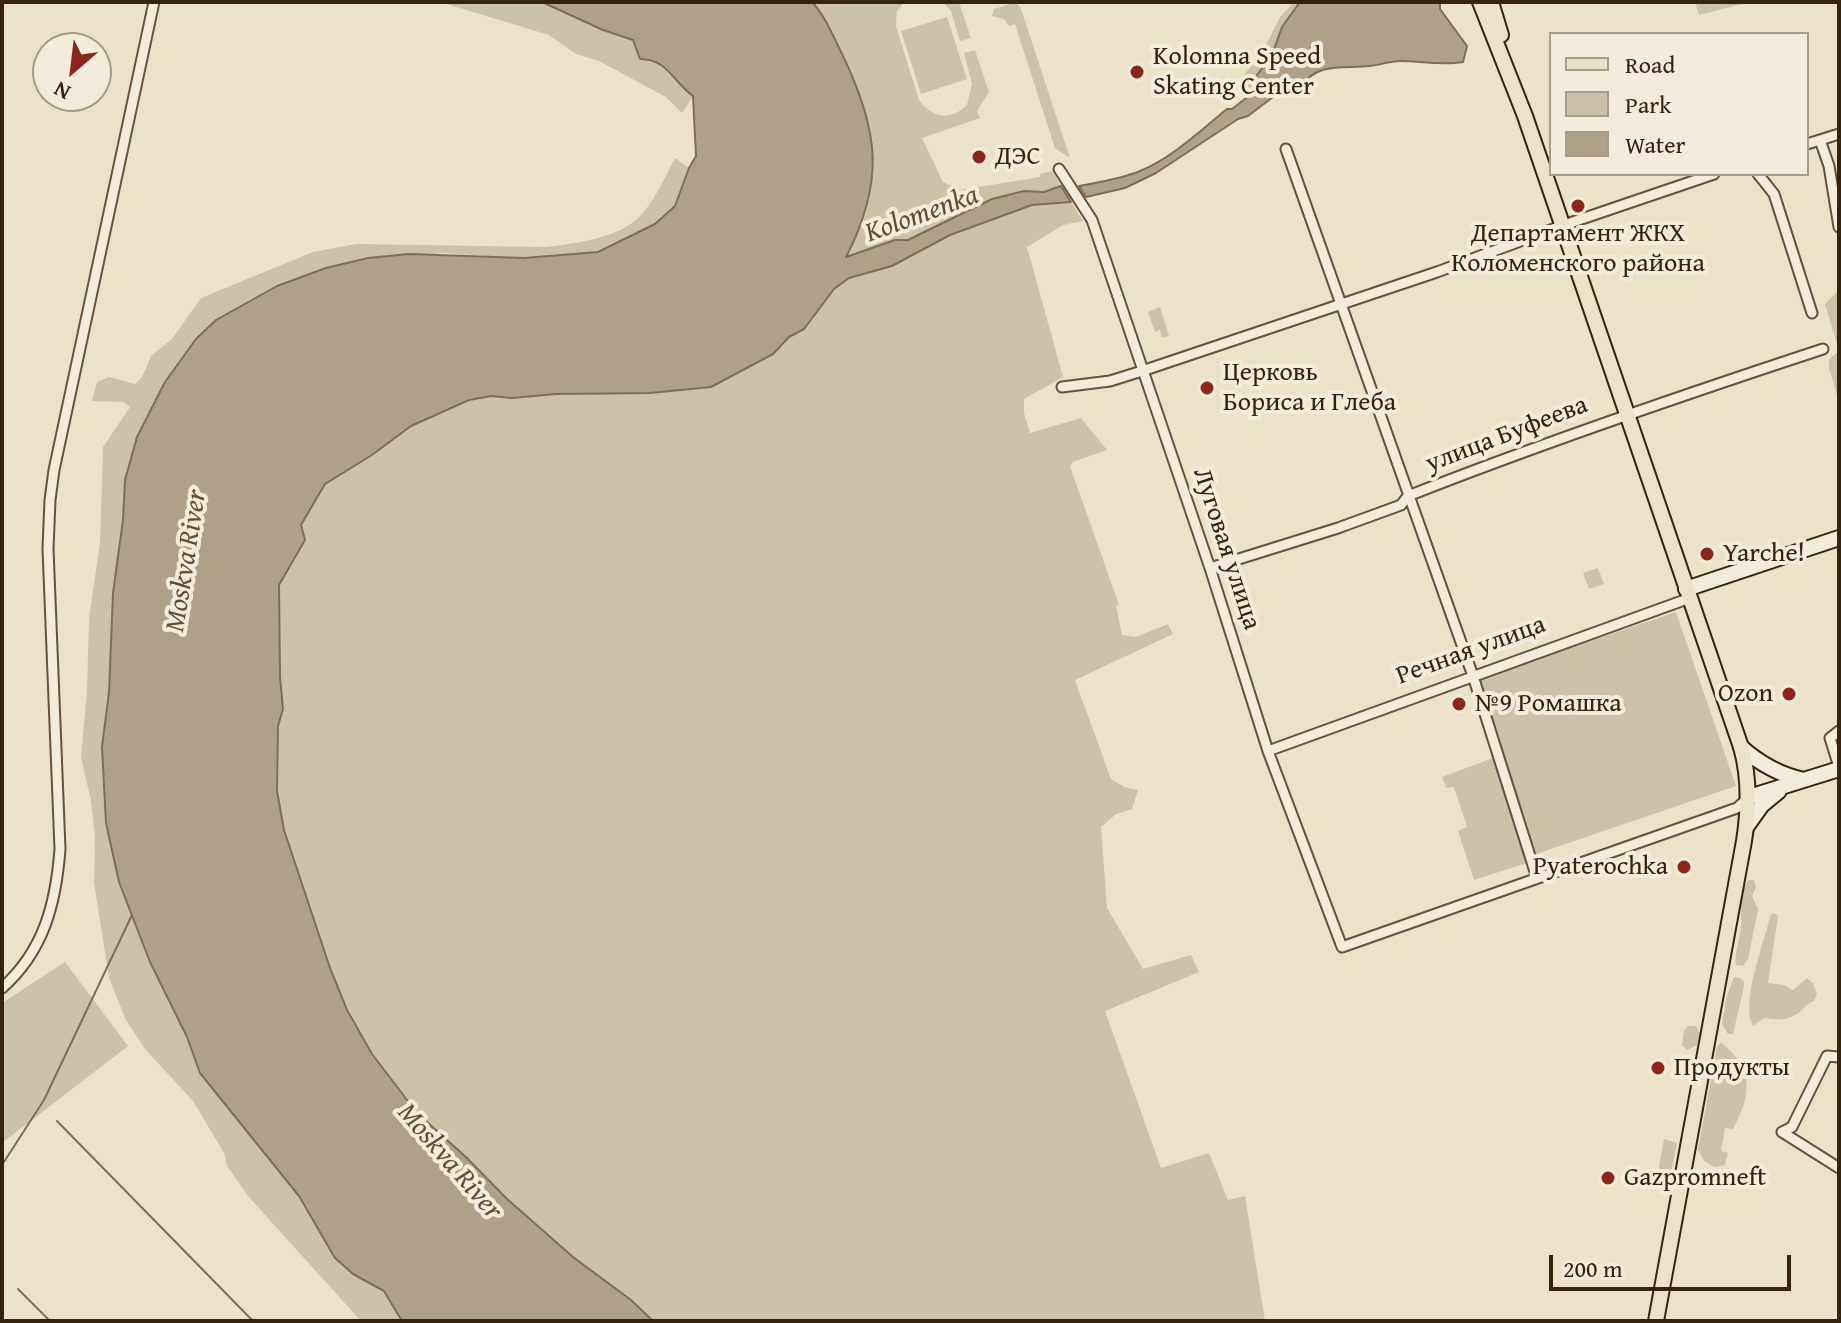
<!DOCTYPE html>
<meta charset="utf-8">
<style>
body{margin:0}
#map{position:relative;width:1841px;height:1323px;overflow:hidden;background:#ebe3c7;font-family:"Gentium Book Plus",serif}
canvas{display:block}
.frame{position:absolute;inset:0;border:4px solid #37220e;pointer-events:none}
.legend{position:absolute;left:1549px;top:32px;width:260px;height:144px;box-sizing:border-box;background:#f2eddb;border:2px solid #a79c89;margin:0;padding:10px 14px;list-style:none;font-size:24px;color:#37220e}
.legend li{display:flex;align-items:center;gap:16px;height:40px}
.legend b{width:40px;border:2px solid #a79c89}
.north{position:absolute;left:32px;top:32px;width:80px;height:80px;box-sizing:border-box;background:#f2eddb;border:2px solid #a79c89;border-radius:50%;rotate:208deg;font-size:22px;font-weight:700;line-height:32px;text-align:center;color:#37220e}
.north::after{content:'';display:block;margin:auto;width:28px;height:36px;background:#8f2418;clip-path:polygon(50% 0,100% 100%,50% 72%,0 100%)}
.scale{position:absolute;left:1549px;top:1255px;width:242px;height:36px;box-sizing:border-box;border:4px solid #37220e;border-top:0;padding-left:10px;font-size:24px;line-height:28px;white-space:nowrap;color:#37220e;-webkit-text-stroke:6px #f2eddb;paint-order:stroke}
</style>
<div id="map">
<canvas width="1841" height="1323"></canvas>
<div class="frame"></div>
<ul class="legend">
<li><b style="height:10px;background:#ebe3c7"></b>Road</li>
<li><b style="height:22px;background:#ccc2a8"></b>Park</li>
<li><b style="height:22px;background:#aea188"></b>Water</li>
</ul>
<div class="north">N</div>
<div class="scale">200 m</div>
</div>
<script>
const context = document.querySelector('canvas').getContext('2d');
context.lineJoin = 'round';
function fillPath(path, color) {
  context.fillStyle = color;
  context.fill(path, 'evenodd');
}
function strokePath(path, color, width, dash) {
  context.strokeStyle = color;
  context.lineWidth = width;
  context.lineCap = dash ? 'butt' : 'round';
  context.setLineDash(dash || []);
  context.stroke(path);
}
function drawText(font, color, halo, rows, align = 'center') {
  context.font = font + ' "Gentium Book Plus",serif';
  context.lineWidth = 8;
  context.setLineDash([]);
  context.textBaseline = 'middle';
  context.strokeStyle = halo;
  context.fillStyle = color;
  for (const [text, x, y, turn = 0] of rows) {
    context.save();
    context.translate(x, y);
    context.rotate((+turn || 0) * Math.PI / 180);
    context.textAlign = isNaN(turn) ? turn : align;
    if (halo) context.strokeText(text, 0, 0);
    context.fillText(text, 0, 0);
    context.restore();
  }
}
fillPath(new Path2D(`
 M440 2H542L603 30 633 40 640 58C668 60 673 82 693 96L682 113 666 97 599 61 576 54 549 35Z
 M812 2H904L897 11 896 26 919 100C932 118 951 121 967 105L972 84 964 53 975 50 989 92 977 111 980 118 922 138 943 182 960 190 1040 177V174L1052 171 1061 186 1044 192 1024 191 908 240H895L844 258C890 193 873 122 843 56 834 38 826 17 812 2Z
 M943 2H959L971 38 960 41 951 11Z
 M1016 2 1021 9 1070 158 1055 148 1015 24 1009 26 1004 19 992 16 994 9Z
 M1294 2H1300L1283 27 1272 55 1257 75 1254 92 1248 98 1243 90V77L1266 45 1280 17Z
 M1695 2H1749L1699 15Z
 M947 17 967 79 921 94 901 31Z
 M675 158 689 168 675 206 655 224 598 252 523 258 442 253 368 258 326 268 277 286 238 307 215 320 137 437 125 480 123 520 113 593 109 692 102 747 106 823 119 882 150 962 187 1037 200 1073 299 1196 335 1258 353 1274 384 1291 402 1321H361L248 1196 227 1166 224 1153 193 1101 145 1049 126 1020 109 978 94 883 95 836 91 801 81 757 87 691 89 618 100 543 103 447 130 407 123 402 92 401 97 382 109 377 135 384 142 377 151 356 172 339 201 298 313 252 356 244 547 247C577 243 621 238 642 214 656 198 665 177 675 158Z
 M1071 202 1083 221 1063 225 1027 247 1063 377 1024 399V413L1030 433 1081 418 1107 450 1073 462 1070 466 1119 605 1116 606 1122 635 1136 637 1168 624 1173 634 1075 680 1111 779 1124 787 1138 790 1132 809 1116 814 1101 827 1107 908 1143 969 1191 955 1199 972 1105 1011 1161 1168 1209 1153 1228 1200 1245 1196 1265 1321H653L631 1300 573 1257 506 1198 467 1158 417 1113 372 1054 347 1010 330 968 284 830 277 791 278 726 283 709 280 677 279 585 305 540 301 525 325 484 372 455 411 426 469 400 491 396 512 398 556 394 650 393 675 389 773 354 789 337 804 329 834 289 849 278 892 266 950 235 1032 205Z
 M1837 292 1839 294V402L1829 368V359L1839 351 1825 304Z
 M1160 307 1169 336 1162 338 1160 330 1155 332 1148 312Z
 M1598 568 1604 584 1589 589 1583 573Z
 M1676 612 1736 786 1536 854 1476 680Z
 M1493 758 1527 863 1474 880 1458 831 1467 827 1454 787 1446 788 1442 777Z
 M1748 880H1754L1756 887 1752 896 1758 909 1757 915 1748 959 1743 966 1736 965C1734 953 1740 939 1741 925 1742 910 1738 895 1748 880Z
 M1773 913 1778 916 1768 983 1784 985 1793 990 1807 978 1813 983 1817 995 1814 1001C1805 1004 1805 1009 1797 1014 1785 1021 1776 1020 1764 1018L1753 1026C1740 1004 1764 942 1770 917Z
 M65 962 128 1046 2 1143V1003Z
 M1734 977 1740 978 1744 982V986L1733 1034H1728L1722 1024 1727 995Z
 M1688 1026H1696L1700 1033 1697 1045 1687 1050 1682 1045 1684 1031Z
 M1721 1042C1754 1070 1752 1093 1733 1129L1725 1128 1721 1151 1728 1153 1725 1165 1715 1167 1704 1161 1698 1150 1717 1047Z
 M1673 1067a10 10 0 1 1 20 0a10 10 0 1 1-20 0Z
 M1664 1139 1677 1143 1668 1188 1656 1184Z`), '#ccc2a8');
const water = new Path2D(`
 M542 2H812C826 17 834 38 843 56 879 131 885 182 846 257L895 240H908L992 199 1024 191 1044 192 1061 186 1071 202 1032 205 950 235 892 266 849 278 834 289 804 329 789 337 773 354 711 387 650 393 556 394 512 398 491 396 469 400 411 426 372 455 325 484 301 525 305 540 279 585 280 677 283 709 278 726 277 791 284 830 330 968 347 1010 372 1054 417 1113 467 1158 506 1198 573 1257 631 1300 653 1321H402L384 1291 353 1274 335 1258 299 1196 200 1073 187 1037 150 962 119 882 106 823 102 747 109 692 113 593 123 520 125 480 137 437 165 382 196 339 216 320 277 286 326 268 368 258 409 254 524 258 598 252 655 224 675 206 689 168 696 156 693 96C673 82 668 59 640 59L633 40 603 30Z
 M1300 2H1440V9L1467 46 1463 62C1441 66 1422 61 1400 61 1390 61 1380 65 1370 66 1347 69 1315 61 1302 87L1273 97 1248 116 1238 119 1156 173 1125 188 1086 197 1079 186C1100 182 1121 179 1140 171 1172 158 1201 130 1227 109H1232L1254 92 1257 75 1272 55 1282 27Z`);
fillPath(water, '#aea188');
strokePath(water, '#7e6e57', 2);
strokePath(new Path2D(`
 M57 1121 253 1321
 M2 1165 44 1100 132 915
 M18 1289 50 1321`), '#7e6e57', 2);
const street = new Path2D(`
 M1820 140 1829 166 1839 227
 M1807 144 1839 134
 M1286 149 1473 676 1537 878
 M1059 169 1092 220 1210 568 1268 751 1342 947 1737 808 1749 797
 M1758 174 1774 194 1812 313
 M1062 387 1110 381 1142 371 1437 272 1561 226 1714 174
 M1210 568 1338 528 1401 505 1408 496C1545 442 1683 395 1823 349
 M1839 731 1830 738 1839 767
 M1268 751 1690 598
 M2 988C44 951 56 903 60 849L48 549 50 500 54 470 154 2
 M1782 1132 1792 1127 1827 1056 1839 1057
 M1782 1132 1839 1168`);
const secondary = new Path2D(`
 M1686 589 1839 538
 M1741 747C1760 764 1780 775 1804 780
 M1749 797 1839 769
 M1747 826 1762 805 1779 791`);
const primary = new Path2D(`
 M1480 2 1525 116 1741 747C1750 778 1749 809 1744 841L1656 1321
 M1491 2 1501 35`);
strokePath(street, '#64523c', 13);
strokePath(secondary, '#37220e', 18);
strokePath(primary, '#37220e', 18);
strokePath(street, '#f2eddb', 9);
strokePath(secondary, '#f2eddb', 14);
strokePath(primary, '#ebe3c7', 14);
for (const [x, y, r, color] of [
 [1137,72,8,"#8f2418"],
 [979,157,8,"#8f2418"],
 [1578,206,8,"#8f2418"],
 [1207,388,8,"#8f2418"],
 [1707,554,8,"#8f2418"],
 [1789,694,8,"#8f2418"],
 [1459,704,8,"#8f2418"],
 [1684,867,8,"#8f2418"],
 [1658,1068,8,"#8f2418"],
 [1608,1178,8,"#8f2418"]
]) {
  const dot = new Path2D();
  dot.arc(x, y, r, 0, 2 * Math.PI);
  context.fillStyle = color;
  context.fill(dot);
  strokePath(dot, '#f2eddb', 3);
}
drawText('26px', '#37220e', '#f2eddb', [
 ["Kolomna Speed",1153,57],
 ["Skating Center",1153,87],
 ["ДЭС",995,157],
 ["Департамент ЖКХ",1578,234,"center"],
 ["Коломенского района",1578,264,"center"],
 ["Церковь",1223,373],
 ["Бориса и Глеба",1223,403],
 ["Yarche!",1723,554],
 ["Ozon",1773,694,"right"],
 ["№9 Ромашка",1475,704],
 ["Pyaterochka",1668,867,"right"],
 ["Продукты",1674,1068],
 ["Gazpromneft",1624,1178]
], 'left');
drawText('26px', '#37220e', '#f2eddb', [
 ["улица Буфеева",1507,435,-21],
 ["Луговая улица",1226,549,72],
 ["Речная улица",1471,651,-20]
]);
drawText('italic 28px', '#614e39', '#f2eddb', [
 ["Kolomenka",922,215,-20],
 ["Moskva River",187,561,-81],
 ["Moskva River",449,1162,49]
]);
</script>
